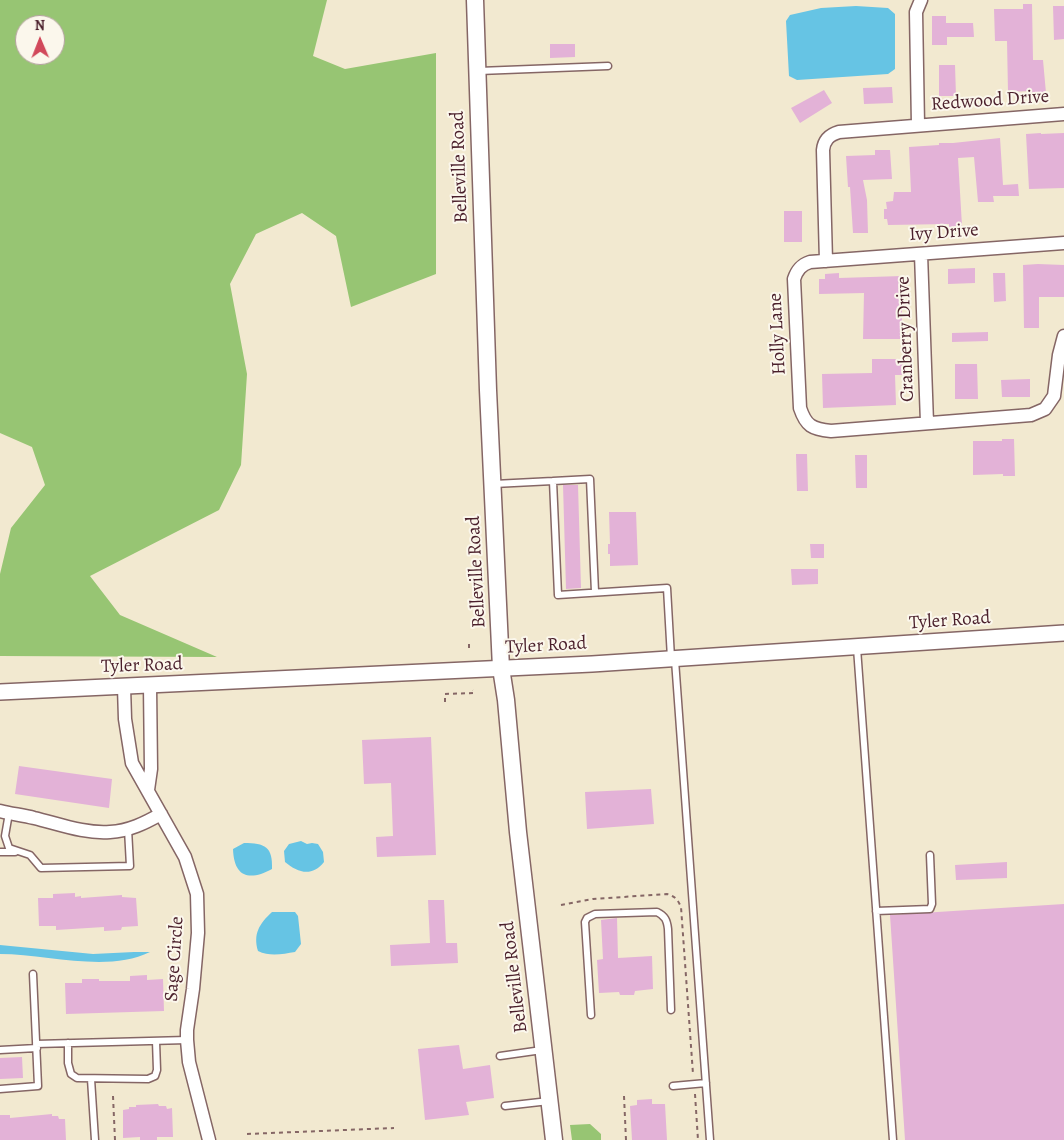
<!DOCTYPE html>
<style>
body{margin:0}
#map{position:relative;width:1064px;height:1140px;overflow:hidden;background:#f2e9d0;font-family:Alegreya,serif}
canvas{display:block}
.north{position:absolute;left:15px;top:15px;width:50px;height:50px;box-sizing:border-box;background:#fbf7ec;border:1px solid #b4a19f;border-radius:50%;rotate:359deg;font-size:14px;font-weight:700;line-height:20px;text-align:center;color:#4a1f2b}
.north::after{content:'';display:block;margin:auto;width:18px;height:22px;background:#d1495b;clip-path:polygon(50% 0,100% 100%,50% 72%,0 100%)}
</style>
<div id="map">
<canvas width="1064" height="1140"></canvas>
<div class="north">N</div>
</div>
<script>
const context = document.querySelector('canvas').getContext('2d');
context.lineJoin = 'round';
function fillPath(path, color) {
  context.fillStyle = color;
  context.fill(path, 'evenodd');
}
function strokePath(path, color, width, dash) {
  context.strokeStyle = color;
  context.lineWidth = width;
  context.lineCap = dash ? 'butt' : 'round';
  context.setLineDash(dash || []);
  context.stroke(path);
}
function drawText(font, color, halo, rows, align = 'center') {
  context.font = font + ' Alegreya,serif';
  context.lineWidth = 4;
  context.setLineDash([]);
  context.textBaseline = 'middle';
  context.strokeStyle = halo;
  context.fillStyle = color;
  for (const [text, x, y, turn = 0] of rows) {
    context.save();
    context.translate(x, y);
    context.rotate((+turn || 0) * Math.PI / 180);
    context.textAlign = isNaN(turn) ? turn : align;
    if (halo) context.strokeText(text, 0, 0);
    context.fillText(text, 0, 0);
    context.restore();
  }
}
fillPath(new Path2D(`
 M0 0H327L313 56 345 69 436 53V274L351 307 336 236 302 213 256 234 230 284 247 374 241 465 219 510 90 576 120 615 217 657 0 656V574L11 528 45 485 32 447 0 433ZM25 25H55V55H25Z
 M590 1124 601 1134V1140H572L570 1125Z`), '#97c573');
fillPath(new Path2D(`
 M856 6 888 8 895 14V69L888 74 797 80 789 76 786 21 790 15 821 8Z
 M301 841 307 844 312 843 318 844 323 852 324 862C312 877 298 873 285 862L284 851 289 844Z
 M244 843C265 843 273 847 272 869 250 881 234 878 233 849Z
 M272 912H295L298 916 301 944 295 952C283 954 270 957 258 951 253 934 259 924 272 912Z
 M0 945 93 954 134 952H150C107 973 47 954 0 954Z`), '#66c4e4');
fillPath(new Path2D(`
 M1023 4H1032L1033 60H1043L1046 93 1030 95V91L1008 92 1007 41H995L994 9H1023Z
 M1053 6H1064V39L1054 40Z
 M932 16H946V23H973L974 37H947V45H932Z
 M550 44H575V57L550 58Z
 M939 65H955L956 96H939Z
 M892 87 893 103 864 104 863 88Z
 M824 90 832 103 800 123 791 108Z
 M1041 133V134L1064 133V188L1029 189 1026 134Z
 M1000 138 1003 185 1018 184 1019 196H993L994 202H978L974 157 958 158 962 226 949 227V224L888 225 887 219H884V209H887L886 202 893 201 894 192H911L909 147 939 145V143H953Z
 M875 150H890L892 179 863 180 867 200 868 233H853L850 187H848L846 156 875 155Z
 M784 211H802V242H784Z
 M1038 264 1064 265V297H1039V328H1024L1023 265Z
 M975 268V283L948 284V269Z
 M839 273V278L902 276V339H863L864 293 819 294V279H825V274Z
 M993 273H1005L1006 301 994 302Z
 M988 332V341L952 342V333Z
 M872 359H903L904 375H895L896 405 823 408 822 374 872 373Z
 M955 364H977L978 399H955Z
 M1030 379V397H1002L1001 380Z
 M1002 439H1014L1015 476H1003V474L973 475V441H1002Z
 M796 454H807L808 491H797Z
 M855 455H867V488H856Z
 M563 485H578L581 588 566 589Z
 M609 512H636L638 565 610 566V554H608V544H610Z
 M810 544H824V558H811Z
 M791 569H818V584L792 585Z
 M431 737 436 855 377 857 376 837 393 836 391 783 364 784 362 740Z
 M19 766 112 779 109 808 15 794Z
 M651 789 654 824 587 829 585 792Z
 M1007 862V878L956 880 955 865Z
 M75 893V897L81 896V898L122 895V897L136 898 138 926 122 927 121 930 104 931V927L56 930V926H39L38 898H53V894Z
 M428 900H444L446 943H457L458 963 391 966 390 945 430 943Z
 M1064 904V1140H905L890 915Z
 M617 918 618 958 652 956 653 989 635 991 634 995H620L619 992 599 993 597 960 603 959 601 920Z
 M147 975V980L163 979 164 1011 66 1014 65 983H82V979H99V981H130V976Z
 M459 1045 463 1069 490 1065 494 1098 466 1102 469 1115 425 1120 418 1049Z
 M22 1057 23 1078 0 1079V1058Z
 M652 1099V1104H665L667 1140H632L630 1106 637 1105V1100Z
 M158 1104 159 1106H166L167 1109 172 1108 173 1137H157V1140H140V1137L123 1138V1110L129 1109V1107H136V1105Z
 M52 1114V1116H58L59 1119H65L66 1140H0V1115H10V1118Z`), '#e3b2d7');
const service = new Path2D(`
 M479 71 608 66
 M553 481 590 479 595 592
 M494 484 553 481 558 595 667 588 671 658
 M857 648 893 1140
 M675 660 710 1140
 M9 813 5 836 9 848 30 855 41 868 130 866 128 829
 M0 852H15
 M876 911 930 909 932 904 930 855
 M591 1015 585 922 587 918 595 914 657 912C665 916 667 920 668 929L671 1010
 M68 1043V1063L71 1074 77 1078 148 1079 155 1076 157 1070 156 1041
 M36 1044 187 1040
 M0 1050 37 1048
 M500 1056 542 1050
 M91 1079 95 1140
 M673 1086 706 1083
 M0 1089 38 1086 33 974
 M505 1106 549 1101`);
const minor = new Path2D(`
 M918 125 916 12 921 0
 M1064 243 810 262C801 265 797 270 794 279L800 408C806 426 812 429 831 431L1031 415 1045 409 1054 396 1059 355 1064 336
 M921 254 927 423
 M826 261 823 150C824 140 829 135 839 132L1064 114
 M124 687 125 719 132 763 185 857 197 894 198 933 193 989 187 1030V1040L189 1062 209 1140
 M148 790 151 769 150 686
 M0 811C11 814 23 815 34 818 59 824 85 834 110 832 129 831 145 823 161 814`);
const tertiary = new Path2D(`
 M0 692 592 664 1064 633`);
const secondary = new Path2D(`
 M475 0 488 390 501 668 506 700 518 832 554 1140`);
strokePath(service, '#856665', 9);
strokePath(minor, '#856665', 15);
strokePath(tertiary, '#856665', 18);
strokePath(secondary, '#856665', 19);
strokePath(new Path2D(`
 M469 644V652
 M445 702V694L474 693 473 690
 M561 905 593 899 667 894C675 896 678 900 681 907L693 1074
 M695 1094 698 1140
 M113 1096 115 1140
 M624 1096 626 1140
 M247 1134 394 1128`), '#856665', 2, [4, 4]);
strokePath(service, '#fff', 6);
strokePath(minor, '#fff', 12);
strokePath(tertiary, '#fff', 15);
strokePath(secondary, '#fff', 16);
drawText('19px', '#4a1f2b', '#fbf7ec', [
 ["Redwood Drive",990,101,-4],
 ["Belleville Road",460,167,-92],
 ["Ivy Drive",944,233,-4],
 ["Holly Lane",778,334,-93],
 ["Cranberry Drive",906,339,-92],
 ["Belleville Road",477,572,-93],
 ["Tyler Road",950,621,-4],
 ["Tyler Road",546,646,-3],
 ["Tyler Road",142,666,-2],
 ["Sage Circle",175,959,-86],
 ["Belleville Road",515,977,-97]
]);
</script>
